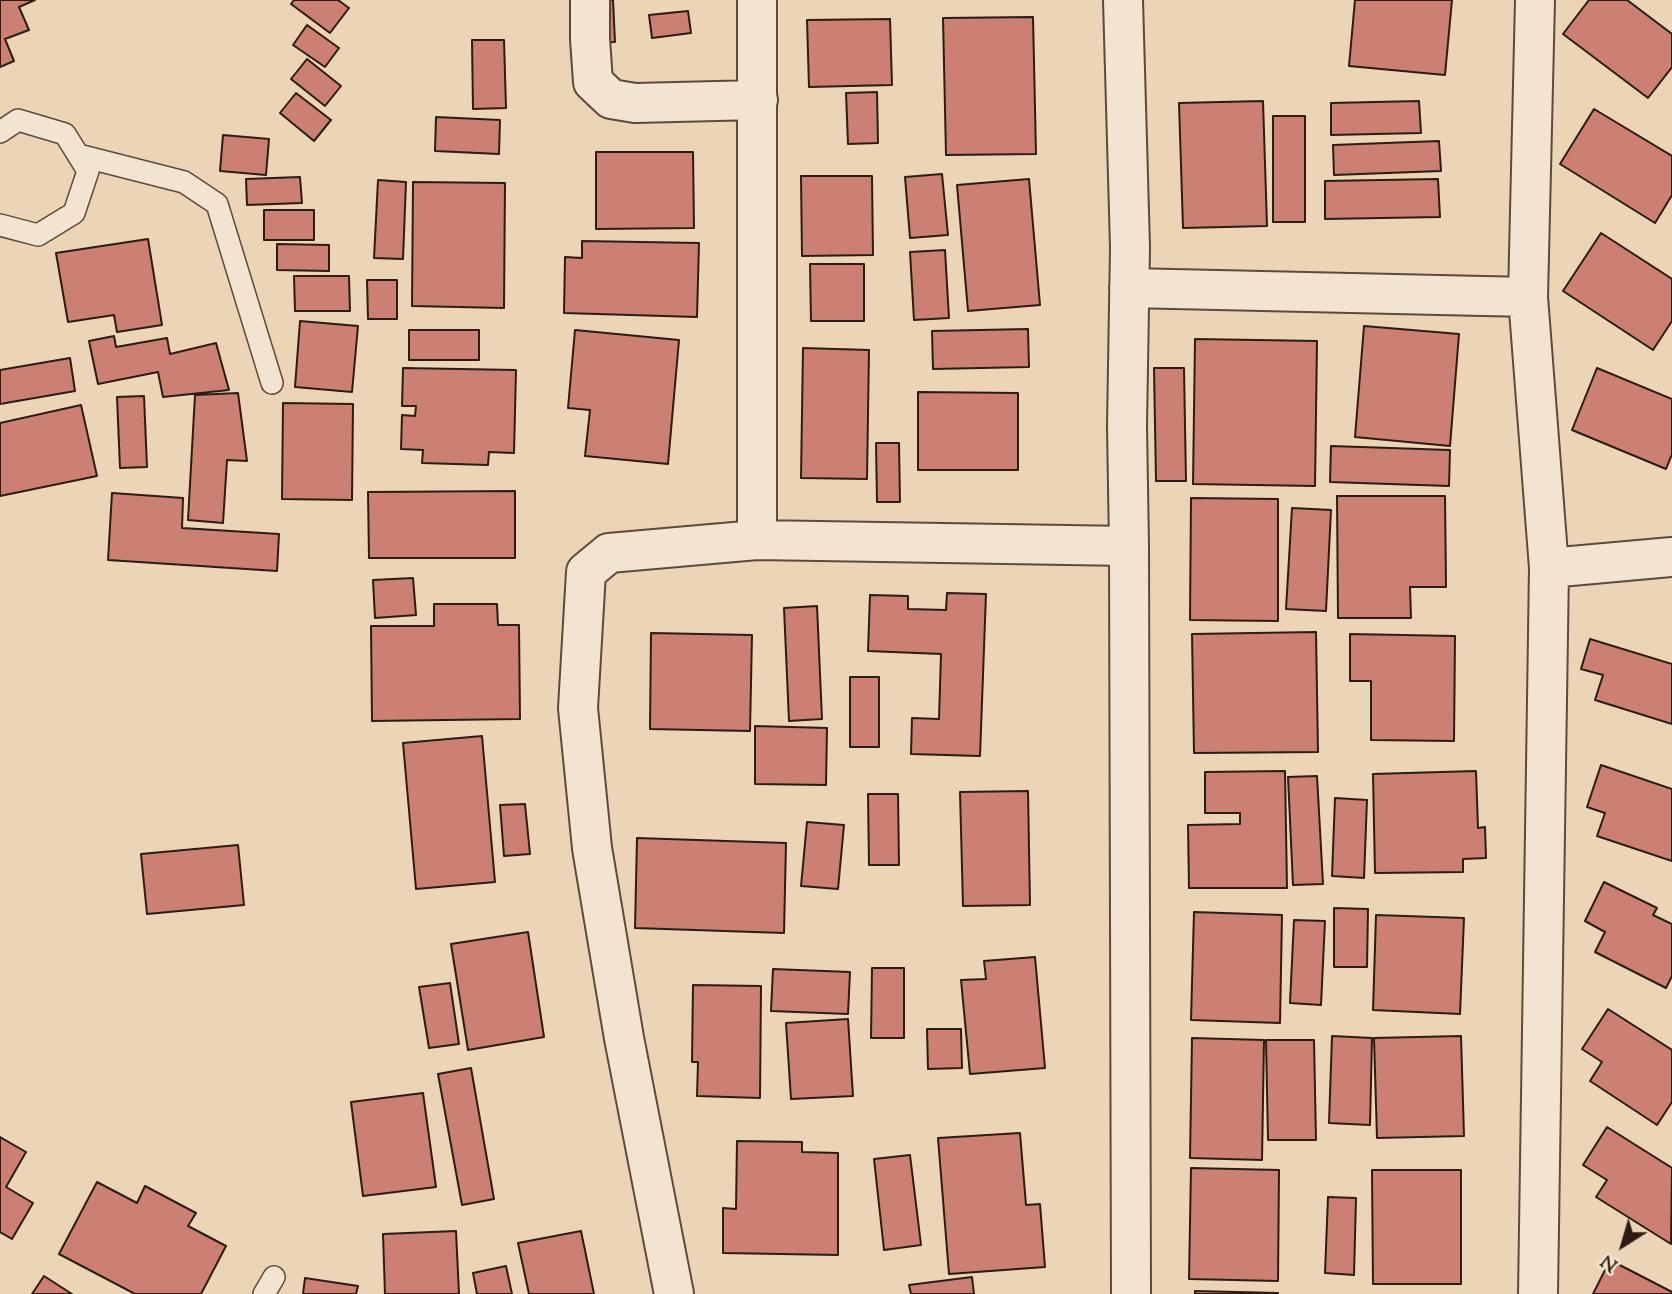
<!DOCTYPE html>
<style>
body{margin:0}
#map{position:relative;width:1672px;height:1294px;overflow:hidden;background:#ebd5b6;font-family:"Sorts Mill Goudy",serif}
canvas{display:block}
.north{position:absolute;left:1588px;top:1210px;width:70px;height:70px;-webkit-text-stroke:5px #f2e4d0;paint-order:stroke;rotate:217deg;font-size:19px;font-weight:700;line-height:28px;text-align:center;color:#2d1c12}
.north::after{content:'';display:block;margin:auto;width:24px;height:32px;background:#2d1c12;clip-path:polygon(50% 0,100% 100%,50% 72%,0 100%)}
</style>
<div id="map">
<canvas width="1672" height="1294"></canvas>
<div class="north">N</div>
</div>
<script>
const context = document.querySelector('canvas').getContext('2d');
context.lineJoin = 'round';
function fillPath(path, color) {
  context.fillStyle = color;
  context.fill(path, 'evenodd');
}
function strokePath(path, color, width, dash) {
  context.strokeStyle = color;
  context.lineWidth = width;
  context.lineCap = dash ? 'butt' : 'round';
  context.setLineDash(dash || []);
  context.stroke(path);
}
const building = new Path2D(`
 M0 0H35L19 7 29 30 5 39 14 61 0 67Z
 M294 0H338L349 8 330 33 291 4Z
 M592 0H613L615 42 595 43Z
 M1355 0H1452L1445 75 1349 66Z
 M1589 0H1627L1672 34V67L1648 98 1563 34Z
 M688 11 691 33 652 38 649 15Z
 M1033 17 1036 154 946 155 943 18Z
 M890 19 892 85 809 87 807 20Z
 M307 25 339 48 325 67 293 45Z
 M472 40H504L506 108 473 109Z
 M307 59 341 86 325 106 291 79Z
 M877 92 878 143 848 144 846 93Z
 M296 93 331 120 314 141 280 113Z
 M1263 101 1267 226 1183 228 1179 103Z
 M1419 101 1421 133 1331 135V103Z
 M1594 109 1672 156V195L1655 223 1560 164Z
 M1273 116H1305V222H1273Z
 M436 117 500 120 499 154 435 151Z
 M223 135 269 139 266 175 220 171Z
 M1439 141 1441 171 1334 175 1333 145Z
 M596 152H693L694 228 596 229Z
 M942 174 948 235 910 238 905 177Z
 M801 176H872L873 255 802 256Z
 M300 177 302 203 247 205 246 179Z
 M1029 179 1040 305 968 311 957 185Z
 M1438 179 1440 217 1325 219V181Z
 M378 180 406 182 403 259 374 258Z
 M413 182 505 183 504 308 412 306Z
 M264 210H314V240H264Z
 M1601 233 1672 279V321L1653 350 1563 291Z
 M148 239 162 325 117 332 114 315 68 322 56 253Z
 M582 241 699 243 697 317 564 313 565 257 582 258Z
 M277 244 329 245V271L277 270Z
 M945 250 949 318 914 320 910 252Z
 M810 264H864V321H811Z
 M294 276H349L350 311H295Z
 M367 280H397V319H368Z
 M300 321 358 326 352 392 295 387Z
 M1364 326 1459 334 1450 446 1355 437Z
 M1028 329 1029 367 933 369 932 331Z
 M409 330H479V360H409Z
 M575 330 679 340 668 464 585 456 590 410 568 408Z
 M114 336 116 347 167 338 170 354 216 343 229 390 163 397 158 372 98 384 89 341Z
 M1195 339 1317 341 1315 486 1193 484Z
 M803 348 869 350 867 479 801 478Z
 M70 358 75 391 0 404V370Z
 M403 368 516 370 514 453 489 452 488 465 422 463 423 450 401 449 402 415 415 416 416 406H402Z
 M1154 368H1184L1186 481H1156Z
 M1597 368 1672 399V454L1666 469 1572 430Z
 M918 392 1018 393V470H918Z
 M238 393 247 461 227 460 223 523 188 520 195 395Z
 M144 396 147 467 120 468 117 397Z
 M283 403 353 404 352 500 282 499Z
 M81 405 97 476 0 496V423Z
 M876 443H899L900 502H877Z
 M1331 446 1450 450 1449 486 1330 482Z
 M515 491V558H369L368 492Z
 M112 493 183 498 182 528 279 534 277 571 108 560Z
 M1337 496H1445L1446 587H1410L1411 618H1338Z
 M1191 498 1278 499V621L1190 620Z
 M1292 508 1331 510 1326 611 1286 609Z
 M413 578 416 615 375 618 373 580Z
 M947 593 986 594 980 756 911 754 912 718 939 719 941 654 868 651 870 595 908 596V609L946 610Z
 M434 604H497L498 625H519L520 719 372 721 371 626H434Z
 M817 606 822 719 789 721 784 608Z
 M1316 632 1318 752 1194 753 1192 634Z
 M651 633 752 635 750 731 650 729Z
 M1350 634 1455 636 1454 741 1371 740V681H1350Z
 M1590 639 1672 664V724L1595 700 1603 675 1581 669Z
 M850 677H879V747H850Z
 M755 726 827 728 826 785 755 784Z
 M482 736 495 882 416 889 403 743Z
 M1601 765 1672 789V861L1597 836 1605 813 1587 807Z
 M1285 771 1287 888H1189L1188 825 1240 824V813H1205V772Z
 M1476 771 1478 828 1485 827 1486 858 1463 859V872L1375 873 1373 774Z
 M1317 776 1323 884 1293 885 1288 777Z
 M1028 791 1030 905 963 906 960 792Z
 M868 794H898L899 865H869Z
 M1335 798 1367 800 1364 878 1332 876Z
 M525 804 530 854 504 856 500 805Z
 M807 822 844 825 838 889 801 886Z
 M637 838 786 843 784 933 635 928Z
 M238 845 244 905 147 914 141 854Z
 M1604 882 1657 908 1653 915 1672 924V976L1666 988 1595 952 1605 932 1585 921Z
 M1334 908 1368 909 1367 967H1334Z
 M1194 912 1282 915 1280 1023 1191 1020Z
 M1376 915 1464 918 1460 1014 1373 1010Z
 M1294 920 1325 921 1321 1005 1290 1003Z
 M528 932 544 1037 468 1050 451 944Z
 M1035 957 1045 1068 970 1074 961 980 986 979 984 961Z
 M872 968H904V1038H871Z
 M773 969 850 972 848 1014 771 1011Z
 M450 983 459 1044 429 1048 419 987Z
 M693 985 761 986 760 1098 697 1096 698 1062H692Z
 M1608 1009 1672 1050V1102L1657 1125 1590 1081 1602 1062 1582 1049Z
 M848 1019 853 1096 791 1099 786 1023Z
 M927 1029H961L962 1068 928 1069Z
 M1332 1036 1372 1038 1370 1125 1329 1123Z
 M1461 1036 1464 1136 1377 1138 1374 1038Z
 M1192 1038 1264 1040 1262 1160 1190 1158Z
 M1266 1040H1314L1316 1140H1268Z
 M471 1068 494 1199 462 1205 438 1074Z
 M423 1093 436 1187 363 1196 351 1102Z
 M1607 1127 1672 1168 1671 1244 1596 1197 1607 1180 1583 1165Z
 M1020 1133 1026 1205 1040 1204 1045 1267 949 1274 938 1138Z
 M0 1137 26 1152 6 1187 33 1203 12 1239 0 1232Z
 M737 1141 802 1142V1152L838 1153V1255L723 1253V1208L736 1209Z
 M910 1155 921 1245 884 1250 874 1159Z
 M1191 1168 1279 1170 1278 1281 1189 1279Z
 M1372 1170H1461V1284H1373Z
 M97 1182 137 1203 145 1186 196 1213 188 1226 226 1246 201 1294H135L59 1254Z
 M1328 1197 1356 1198 1354 1275 1325 1273Z
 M456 1231 459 1294H385L383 1234Z
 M581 1231 594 1294H529L518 1243Z
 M1610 1260 1672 1292V1294H1593Z
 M506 1266 512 1294H477L473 1273Z
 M44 1276 72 1294H32Z
 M972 1277 974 1294H911L909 1285Z
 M305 1278 358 1286 356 1294H303Z
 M1195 1291 1278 1293V1294H1195Z`);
fillPath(building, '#cc8074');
strokePath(building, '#2d1c12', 2);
const service = new Path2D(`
 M0 132 18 120 65 134 88 171 74 213 38 235 0 225
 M78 155 184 182 217 204 272 383
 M264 1294 274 1277`);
const minor = new Path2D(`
 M590 0V39L593 82 611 99 635 103 758 100
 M757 0V540
 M1123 0 1130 247 1127 426 1129 546 1131 1294
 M1535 0 1528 297 1549 568 1538 1294
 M1129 288 1528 297
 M1549 568 1672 557
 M674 1294 624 1038 592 848 578 708 586 572 609 553 757 540 1129 546`);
strokePath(service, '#5c4a3b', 24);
strokePath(minor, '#5c4a3b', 42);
strokePath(service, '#f2e4d0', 21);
strokePath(minor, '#f2e4d0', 38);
</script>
